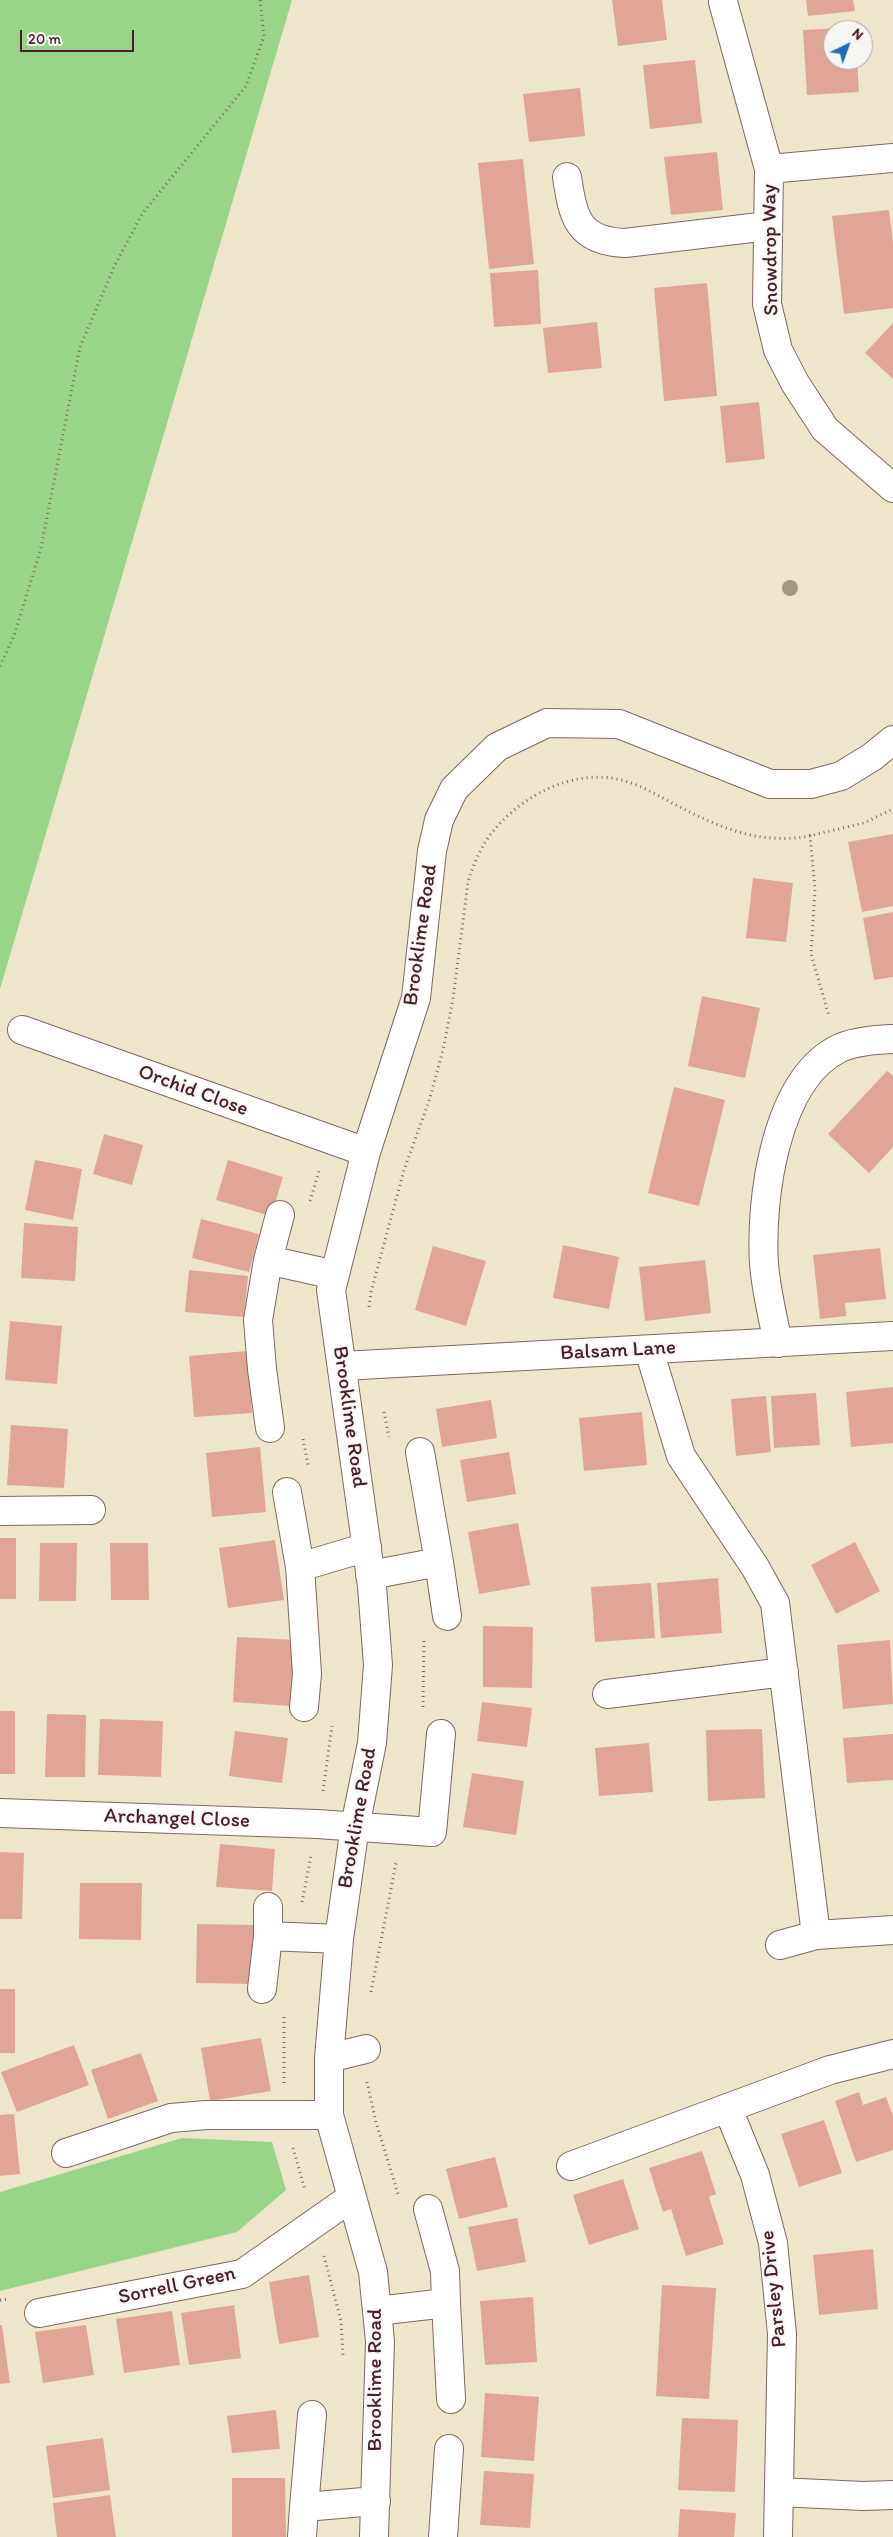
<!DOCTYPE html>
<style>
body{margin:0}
#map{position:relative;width:893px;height:2537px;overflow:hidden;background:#ede6cb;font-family:Itim,sans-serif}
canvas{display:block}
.north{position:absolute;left:823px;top:20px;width:50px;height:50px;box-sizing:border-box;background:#f6f6f2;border:1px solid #b1a0a2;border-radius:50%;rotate:42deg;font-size:14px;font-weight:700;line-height:20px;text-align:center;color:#4a1f2b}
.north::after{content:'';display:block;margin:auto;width:18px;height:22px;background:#1f6fb2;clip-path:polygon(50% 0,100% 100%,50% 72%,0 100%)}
.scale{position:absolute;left:20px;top:30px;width:114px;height:22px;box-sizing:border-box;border:2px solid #4a1f2b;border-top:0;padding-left:6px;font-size:15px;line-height:18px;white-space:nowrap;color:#4a1f2b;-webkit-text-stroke:4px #f6f6f2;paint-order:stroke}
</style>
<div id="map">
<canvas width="893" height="2537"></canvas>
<div class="north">N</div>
<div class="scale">20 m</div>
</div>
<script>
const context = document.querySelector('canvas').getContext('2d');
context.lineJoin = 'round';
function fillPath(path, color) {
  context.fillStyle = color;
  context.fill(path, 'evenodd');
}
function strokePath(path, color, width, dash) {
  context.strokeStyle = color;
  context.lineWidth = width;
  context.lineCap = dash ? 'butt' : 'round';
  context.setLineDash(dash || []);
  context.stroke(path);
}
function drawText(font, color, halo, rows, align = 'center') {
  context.font = font + ' Itim,sans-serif';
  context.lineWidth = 4;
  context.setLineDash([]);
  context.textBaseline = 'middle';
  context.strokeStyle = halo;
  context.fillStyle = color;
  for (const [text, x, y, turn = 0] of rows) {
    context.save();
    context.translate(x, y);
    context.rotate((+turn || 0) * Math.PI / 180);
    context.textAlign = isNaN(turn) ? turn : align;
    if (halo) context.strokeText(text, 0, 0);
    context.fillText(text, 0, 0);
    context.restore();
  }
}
fillPath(new Path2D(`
 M0 0H292L0 989Z
 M182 2138 272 2142 286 2190 237 2232 0 2291V2192Z`), '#99d589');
fillPath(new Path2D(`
 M612 0H662L667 40 618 46Z
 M806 0H853L855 11 808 16Z
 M855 27V30H833V60H857L859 92 807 95 803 30Z
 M695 60 702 123 650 129 643 65Z
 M580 88 585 136 529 142 523 94Z
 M717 152 723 210 671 215 664 157Z
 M523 159 534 264 489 269 478 163Z
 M889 210 893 243V308L844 314 832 216Z
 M538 270 541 324 494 327 490 273Z
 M707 283 717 396 664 401 654 288Z
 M597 322 602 368 548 373 543 328Z
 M893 323V379L865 353Z
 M759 402 765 459 726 463 720 406Z
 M893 834V906L862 912 848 842Z
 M753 878 793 883 786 942 746 938Z
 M893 912V977L874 980 863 918Z
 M702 996 760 1008 745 1078 688 1066Z
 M887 1071 893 1076V1147L869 1173 828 1134Z
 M674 1087 725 1100 699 1206 648 1193Z
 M104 1134 143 1145 132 1185 93 1174Z
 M35 1160 82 1169 73 1220 25 1210Z
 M228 1160 283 1177 271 1216 216 1200Z
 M201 1219 259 1234 249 1272 192 1258Z
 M24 1223 78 1227 75 1281 21 1278Z
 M563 1245 619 1257 609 1309 553 1298Z
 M433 1246 486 1261 466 1326 415 1310Z
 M880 1248 886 1299 845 1303 846 1316 820 1319 813 1255Z
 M705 1260 711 1313 645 1321 639 1267Z
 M189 1270 248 1276 244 1317 185 1312Z
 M10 1321 62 1326 57 1384 5 1380Z
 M247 1351 252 1413 194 1417 189 1356Z
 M893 1387V1443L851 1447 846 1392Z
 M816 1393 820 1445 774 1448 771 1396Z
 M766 1396 771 1452 736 1456 731 1399Z
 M491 1400 497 1438 442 1447 436 1409Z
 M642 1412 647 1465 584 1471 579 1418Z
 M11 1425 68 1429 64 1488 7 1485Z
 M260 1447 266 1512 212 1517 206 1453Z
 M509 1452 516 1494 467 1502 460 1460Z
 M518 1523 530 1585 479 1594 468 1532Z
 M0 1538H16V1599H0Z
 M275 1540 284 1600 228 1608 219 1548Z
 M855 1542 880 1591 836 1614 811 1565Z
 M40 1543H77L76 1601H39Z
 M110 1543H148L149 1600H111Z
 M718 1578 722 1633 661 1638 657 1583Z
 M651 1583 655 1638 595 1642 591 1587Z
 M483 1626 533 1627 532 1688 483 1687Z
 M237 1637 295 1640 291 1706 233 1702Z
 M890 1640 893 1704 843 1709 837 1645Z
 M482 1702 532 1708 527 1747 477 1741Z
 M0 1711H15V1774H0Z
 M47 1714 86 1715 85 1777H45Z
 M100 1719 163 1721 161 1777 98 1775Z
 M762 1729 765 1798 708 1801 706 1730Z
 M235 1731 288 1738 282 1783 229 1776Z
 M893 1734V1780L847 1783 843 1738Z
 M649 1743 653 1792 599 1796 595 1748Z
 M472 1773 524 1781 516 1835 463 1827Z
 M220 1844 275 1849 272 1891 216 1887Z
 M0 1852 24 1853 22 1919H0Z
 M80 1883H142L141 1940 79 1939Z
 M197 1924 254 1925 253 1984 196 1983Z
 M0 1989H15V2053H0Z
 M261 2038 271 2091 210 2101 201 2048Z
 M74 2045 89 2085 17 2112 1 2072Z
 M141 2053 158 2101 108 2119 91 2070Z
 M859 2092 863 2105 886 2097 893 2116V2150L856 2162 835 2101Z
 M14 2114 20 2174 0 2176V2115Z
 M824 2120 842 2173 799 2187 781 2134Z
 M702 2151 716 2194 709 2197 724 2244 686 2256 671 2209 663 2212 649 2168Z
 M495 2157 508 2207 459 2219 446 2169Z
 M623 2179 639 2229 589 2245 573 2195Z
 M517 2218 526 2262 477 2271 468 2227Z
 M873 2249 878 2309 819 2315 813 2255Z
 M309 2275 319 2337 279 2344 269 2282Z
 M662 2285 716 2288 709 2399 656 2396Z
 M533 2297 537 2362 485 2365 480 2301Z
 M234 2305 241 2358 189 2365 181 2313Z
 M172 2311 180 2365 124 2373 116 2319Z
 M0 2325H2L10 2383 0 2384Z
 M86 2325 94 2375 43 2383 35 2332Z
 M485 2393 539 2397 534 2461 481 2457Z
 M276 2410 280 2449 232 2453 227 2416Z
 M682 2418 738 2420 735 2492 678 2490Z
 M103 2438 110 2490 53 2498 46 2446Z
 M484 2471 534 2474 530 2528 480 2525Z
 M232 2478H285L286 2537H232Z
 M110 2495 116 2537H57L53 2503Z
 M680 2509 736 2513 734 2537H678Z`), '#e1a596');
const minor = new Path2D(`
 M723 2 769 169 767 304 778 350 795 383 825 429 893 488
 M769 169 893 158
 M567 177C573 216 577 241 625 243L768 226
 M22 1030 366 1152
 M268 1260 280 1215
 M778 1343C773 1318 766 1290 764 1264 760 1200 775 1079 840 1048 856 1041 876 1040 893 1039
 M649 1350 681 1456 755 1567 775 1603 816 1935
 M342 1366 893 1336
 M270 1428 262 1369 258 1320 268 1260 335 1275
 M287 1492 300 1567 367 1547
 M0 1511 91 1510
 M439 1562 447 1616
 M300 1567 307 1674 304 1707
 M370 1575 439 1562 420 1452
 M607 1694 784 1672
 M0 1813 317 1824 432 1832 441 1734
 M268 1907V1936
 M780 1945 816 1935 893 1930
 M262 1989 268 1936 339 1939
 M329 2058 366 2049
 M728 2109 755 2175 773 2243 782 2334 778 2537
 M66 2153 171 2118 206 2115H329
 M571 2166 830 2070 893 2054
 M446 2303 451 2399
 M377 2311 446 2303 445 2271 428 2209
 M39 2313 242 2274 352 2197
 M779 2492 863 2496 893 2495
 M304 2507 312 2415
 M302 2537 304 2507 376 2501
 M374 2537 380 2341 373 2272 329 2115V2058L339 1939 355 1826 372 1743 378 1665 372 1586 331 1290 366 1152 416 998 432 851 439 820 454 789 497 747 547 723 619 724 770 784H811L841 776 872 757 893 740
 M443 2537 449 2449`);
strokePath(minor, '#836563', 30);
strokePath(new Path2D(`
 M0 666 14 636 41 548 80 347 115 265 142 214 246 86 264 36 260 0
 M809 836 864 823 893 809
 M310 1201 319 1171
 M369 1307 371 1292 404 1170 429 1101 443 1050 453 999 468 882C472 869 477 856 484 844 512 799 575 764 628 782 645 787 660 797 676 805 720 828 759 845 810 836L815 889 811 954 829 1016
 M384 1412 389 1437
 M303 1439 308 1465
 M423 1707 424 1641
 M323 1791 332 1726
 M302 1902 311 1856
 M371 1992 396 1863
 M367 2082 376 2122 398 2194
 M284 2083V2014
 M293 2148 305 2190
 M324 2256 341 2321 343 2355
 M0 2300 9 2299`), '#836563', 3, [1, 4]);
strokePath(minor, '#fff', 28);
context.fillStyle = '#a19782';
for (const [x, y] of [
 [790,588]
]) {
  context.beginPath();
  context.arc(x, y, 8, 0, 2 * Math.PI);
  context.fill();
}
drawText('21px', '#4a1f2b', '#f6f6f2', [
 ["Snowdrop Way",771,250,-91],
 ["Brooklime Road",421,935,-82],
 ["Orchid Close",193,1091,20],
 ["Balsam Lane",618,1351,-3],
 ["Brooklime Road",349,1417,82],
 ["Brooklime Road",358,1818,-80],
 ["Archangel Close",177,1819,2],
 ["Sorrell Green",177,2286,-12],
 ["Parsley Drive",774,2289,-96],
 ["Brooklime Road",376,2380,-90]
]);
</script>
